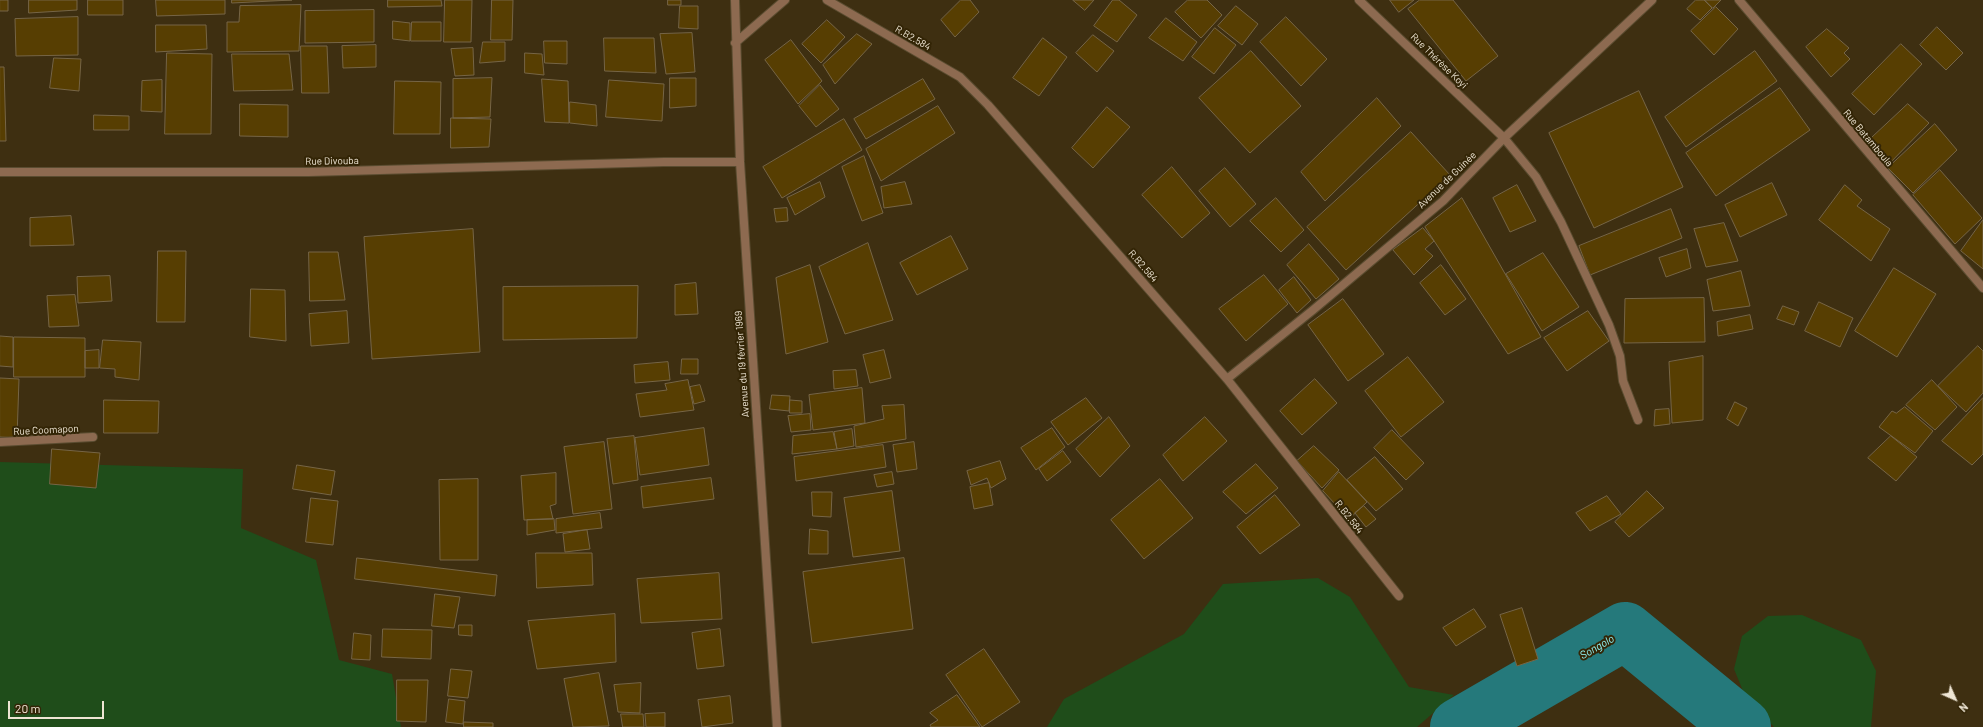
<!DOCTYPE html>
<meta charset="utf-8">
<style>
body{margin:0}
#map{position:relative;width:1983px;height:727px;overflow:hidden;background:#3e2f11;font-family:Barlow,sans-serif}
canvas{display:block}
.north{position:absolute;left:1935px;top:679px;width:40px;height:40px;-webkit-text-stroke:3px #332506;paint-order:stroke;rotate:135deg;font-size:11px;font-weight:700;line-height:16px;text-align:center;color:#eee5d4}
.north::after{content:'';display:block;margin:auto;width:14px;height:18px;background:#eee5d4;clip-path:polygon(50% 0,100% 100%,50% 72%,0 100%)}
.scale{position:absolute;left:8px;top:701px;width:96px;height:18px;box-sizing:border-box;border:2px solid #eee5d4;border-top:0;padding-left:5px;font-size:12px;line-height:14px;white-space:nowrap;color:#eee5d4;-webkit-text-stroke:3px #332506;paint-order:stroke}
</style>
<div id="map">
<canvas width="1983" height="727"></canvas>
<div class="north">N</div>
<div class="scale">20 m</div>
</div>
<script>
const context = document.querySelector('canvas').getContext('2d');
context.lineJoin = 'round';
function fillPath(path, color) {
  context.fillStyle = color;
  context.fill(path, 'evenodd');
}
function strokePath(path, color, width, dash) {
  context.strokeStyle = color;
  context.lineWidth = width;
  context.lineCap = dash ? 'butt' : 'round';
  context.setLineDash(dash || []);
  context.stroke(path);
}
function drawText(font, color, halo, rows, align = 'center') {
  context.font = font + ' Barlow,sans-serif';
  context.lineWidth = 4;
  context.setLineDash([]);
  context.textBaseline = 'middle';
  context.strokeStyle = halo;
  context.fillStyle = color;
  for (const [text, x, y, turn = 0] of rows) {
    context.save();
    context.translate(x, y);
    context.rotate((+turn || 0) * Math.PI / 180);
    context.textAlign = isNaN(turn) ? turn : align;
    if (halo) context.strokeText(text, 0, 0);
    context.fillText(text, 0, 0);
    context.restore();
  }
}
fillPath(new Path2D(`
 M0 462 243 469 241 528 316 560 339 660 392 674 401 727H0Z
 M1318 578 1350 597 1409 687 1454 695 1417 727H1047L1064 699 1184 634 1223 584Z
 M1802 615 1861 640 1876 671 1871 727H1774L1745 696 1734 669 1742 636 1768 616Z`), '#1f4d1a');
strokePath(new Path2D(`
 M1459 727 1625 631 1742 727`), '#25797b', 58);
const building = new Path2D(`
 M0 0H8V11H0Z
 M29 0H77V10L29 13Z
 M88 0H123V15H88Z
 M156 0H225V14L157 16Z
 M232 0H292L232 3Z
 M388 0H441L442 6 388 7Z
 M445 0H472L471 42H444Z
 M492 0H513L512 40H491Z
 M668 0H681V5H668Z
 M961 0H970L979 12 955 37 941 20Z
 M1073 0H1094L1085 10Z
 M1113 0H1119L1137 15 1117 42 1094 26Z
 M1188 0H1207L1222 15 1201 38 1175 12Z
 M1390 0H1414L1399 12Z
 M1420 0H1453L1498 56 1466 81 1408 9Z
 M1696 0H1704L1712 8 1700 20 1687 9Z
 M1705 0H1721L1713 8Z
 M301 5 299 51 227 52V22H239L240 6Z
 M680 6H698V29L679 28Z
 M1236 6 1258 24 1242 45 1218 26Z
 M1716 7 1738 29 1714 55 1691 31Z
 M374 10V42L305 43V11Z
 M78 17V55L16 56 15 19Z
 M1286 17 1327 59 1301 86 1260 42Z
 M1166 18 1197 42 1183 61 1149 38Z
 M827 20 845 37 821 63 802 44Z
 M393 21 410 23V41L393 39Z
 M412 22H441V41H411Z
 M156 25H206L207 49 156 52Z
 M1937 27 1963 53 1946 70 1920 45Z
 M1215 28 1236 45 1214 74 1192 57Z
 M1827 29 1849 48 1844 53 1850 59 1831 77 1806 47Z
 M692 33 695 72 666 74 660 34Z
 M857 34 872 44 835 84 823 65Z
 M1093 35 1114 51 1097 72 1076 53Z
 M604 38H654L656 73 605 71Z
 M1043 38 1067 57 1039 96 1013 78Z
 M791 40 822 81 798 104 765 60Z
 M544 41H567V64L545 63Z
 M483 42H505V61L480 63Z
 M1901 44 1922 64 1874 115 1852 94Z
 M376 45V67L343 68 342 46Z
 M301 46H327L329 93H302Z
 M473 48 474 75 455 76 451 49Z
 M1251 51 1301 106 1250 153 1199 98Z
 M1755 51 1777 81 1686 147 1665 117Z
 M167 53 212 54 211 134H165Z
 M525 53 542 54 544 75 525 73Z
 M232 54H289L293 90 234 91Z
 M54 58 81 59 79 91 50 88Z
 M0 67H4L6 141H0Z
 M492 78 490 117 453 118V79Z
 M670 78H696V106L670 108Z
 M542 79 568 81 569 123 545 122Z
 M923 79 935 99 866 139 854 119Z
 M162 80V112L141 111 142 81Z
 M609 80 664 84 662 121 606 117Z
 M395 81 441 82 440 134H394Z
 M820 85 839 109 816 127 799 106Z
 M1780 88 1810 130 1716 196 1686 153Z
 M1639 91 1683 187 1594 228 1549 133Z
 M1377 98 1401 126 1325 201 1301 172Z
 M570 102 596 105 597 126 570 123Z
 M240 104 288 105V137L240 136Z
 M1908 104 1929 123 1886 167 1864 145Z
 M938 106 955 133 881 181 866 149Z
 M1107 107 1130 127 1093 168 1072 148Z
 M94 115 129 116V130H94Z
 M451 118 491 119 489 147 451 148Z
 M844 119 862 150 782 198 763 167Z
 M1935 124 1957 150 1913 193 1888 168Z
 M1411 132 1450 175 1346 270 1307 227Z
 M864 156 883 213 862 221 842 167Z
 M1172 167 1210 213 1182 238 1142 195Z
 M1225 168 1256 204 1230 227 1199 191Z
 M1940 170 1982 218 1955 244 1913 195Z
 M820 182 825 197 795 215 787 198Z
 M905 182 912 204 884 208 881 187Z
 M1772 183 1787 215 1740 237 1725 205Z
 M1517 185 1536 221 1510 232 1493 198Z
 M1845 185 1862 200 1857 206 1890 229 1871 261 1819 220Z
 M1276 198 1304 230 1281 252 1250 221Z
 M1462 198 1541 337 1508 354 1425 227Z
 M787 208 788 221 776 222 774 209Z
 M1671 209 1682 238 1590 275 1579 246Z
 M71 216 74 245 30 246V218Z
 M1983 220V269L1961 251Z
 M1724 223 1738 261 1706 267 1694 229Z
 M1423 228 1434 241 1425 249 1433 256 1414 275 1393 250Z
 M473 229 480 352 372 359 364 237Z
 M951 236 968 269 917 295 900 263Z
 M868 243 893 320 845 334 819 267Z
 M1309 244 1339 279 1316 299 1287 265Z
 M1687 249 1691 268 1666 277 1659 258Z
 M158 251H186L185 322H157Z
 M309 252H338L345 300 310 301Z
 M1543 253 1579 307 1542 331 1506 274Z
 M810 265 828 342 786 354 776 278Z
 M1441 265 1466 299 1445 315 1420 283Z
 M1894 268 1936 294 1897 357 1855 331Z
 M1741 271 1750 306 1713 311 1707 280Z
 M1264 275 1288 304 1246 341 1219 309Z
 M110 276 112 301 78 303 77 277Z
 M1294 277 1311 300 1297 313 1279 290Z
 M696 283 698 314 675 315V285Z
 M638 286 637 338 503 340V287Z
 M251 289 285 290 286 341 250 337Z
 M75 295 79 326 49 327 47 296Z
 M1704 298 1705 342 1624 343 1625 299Z
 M1343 299 1384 354 1348 381 1308 325Z
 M1819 302 1853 318 1840 347 1805 331Z
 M1783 306 1799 312 1794 325 1777 319Z
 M347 311 349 343 311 346 309 314Z
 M1588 311 1609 341 1567 371 1544 338Z
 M1750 315 1753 329 1718 336 1717 322Z
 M0 336 13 337V367L0 366Z
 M14 337 85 338V377H14Z
 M103 340 141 342 139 380 115 377V369L100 368Z
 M1978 346 1983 351V393L1966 412 1938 386Z
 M99 350V368H85V351Z
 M884 350 891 378 870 383 863 355Z
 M1703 356V420L1672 423 1669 362Z
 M1408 357 1444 402 1401 437 1365 391Z
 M682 359H698V374H681Z
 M668 362 670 380 635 383 634 365Z
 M856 370 858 386 834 389 833 371Z
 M0 378 19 379 17 438 0 437Z
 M1315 379 1337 403 1302 435 1280 411Z
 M688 380 694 410 640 417 636 394 667 390 665 384Z
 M1932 380 1957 407 1935 430 1906 405Z
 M700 385 705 401 694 404 690 387Z
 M862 388 865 423 813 430 809 395Z
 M772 395 790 396 789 411 770 409Z
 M1086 398 1102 418 1068 445 1051 422Z
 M1983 398V454L1972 465 1942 441Z
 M104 400 159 401 158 433H104Z
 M790 400 802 401V413H790Z
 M1735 402 1747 408 1738 426 1727 419Z
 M904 405 906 439 856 447 854 426 884 419 882 406Z
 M1905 407 1933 431 1915 453 1879 427 1892 411 1896 413Z
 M1669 409 1670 424 1654 426 1655 410Z
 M810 414 811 430 791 432 788 416Z
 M1109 417 1130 446 1100 477 1076 449Z
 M1205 417 1227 441 1183 481 1163 455Z
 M704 428 709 465 640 475 635 438Z
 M1052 428 1065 447 1036 470 1021 448Z
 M852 429 854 446 837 449 834 432Z
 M1392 430 1424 463 1406 480 1374 448Z
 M833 432 837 449 792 454 793 436Z
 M634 436 638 480 613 484 607 439Z
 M1891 436 1917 457 1896 481 1868 458Z
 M604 442 612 509 573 514 564 447Z
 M914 442 917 469 897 472 893 445Z
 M883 445 886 467 796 481 794 457Z
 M1314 446 1339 470 1322 488 1297 461Z
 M52 449 100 453 96 488 50 484Z
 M1063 451 1071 462 1047 481 1039 469Z
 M1375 457 1403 489 1376 511 1347 480Z
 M1000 461 1006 479 991 488 987 478 971 485 967 471Z
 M1256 464 1278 488 1246 514 1223 492Z
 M297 465 335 471 331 495 293 489Z
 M892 472 894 484 877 487 874 475Z
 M1339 472 1367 502 1349 519 1323 491Z
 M556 473V504L550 506 553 519 524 520 521 476Z
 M711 478 714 499 643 508 641 487Z
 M478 479V560H440L439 480Z
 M1160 479 1193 518 1144 559 1111 520Z
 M989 483 993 505 974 509 970 487Z
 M892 491 900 551 853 557 844 498Z
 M1647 491 1664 508 1629 537 1615 522Z
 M812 492H832L831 517 813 516Z
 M1275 495 1300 525 1260 554 1237 527Z
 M1607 496 1621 514 1590 531 1576 513Z
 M311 498 338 501 333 545 306 542Z
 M1364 506 1376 519 1366 527 1355 513Z
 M600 513 602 528 556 533V519Z
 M554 519 555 530 527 535V520Z
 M810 529 828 531V554H809Z
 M587 530 590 549 565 552 563 534Z
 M536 553H592L593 585 537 588Z
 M357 558 497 575 495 596 355 579Z
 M904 558 913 629 812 643 803 572Z
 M719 573 722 619 641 623 637 579Z
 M435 594 460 597 454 628 432 626Z
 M1522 608 1538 659 1517 666 1500 615Z
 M1474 609 1486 627 1456 646 1443 628Z
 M615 614 616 662 537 669 528 621Z
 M459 625H472V636L459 635Z
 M383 629 432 630 431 659 382 657Z
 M720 629 724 666 697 669 692 633Z
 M354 633 371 635 370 660 352 659Z
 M984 649 1020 702 982 727 946 675Z
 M451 669 472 671 468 698 448 696Z
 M599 673 609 726 573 727 564 679Z
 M397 680H428L426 722 397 721Z
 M641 683 640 713 618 712 614 685Z
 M957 695 980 727H931L930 725 938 720 930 713Z
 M730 696 733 723 702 727 698 700Z
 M449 699 465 701 463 724 446 722Z
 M665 713V727H646L645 714Z
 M621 714H643L644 727H623Z
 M464 722 493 723V727H464Z`);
fillPath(building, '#573e02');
strokePath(building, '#766546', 1);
const minor = new Path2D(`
 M735 0 740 162 777 727
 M827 0 960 77 988 105 1227 379 1399 596
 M1359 0 1504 138 1536 177 1561 222 1609 325 1620 356 1623 381 1638 420
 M1739 0 1983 288
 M735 43 785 0
 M0 172H309L664 162H740
 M1227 379 1313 310 1443 201 1504 138 1652 0
 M0 442 93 437`);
strokePath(minor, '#5a4c30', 10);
strokePath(minor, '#8d6a50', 8);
drawText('10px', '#eee5d4', '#332506', [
 ["R.B2.584",913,38,30],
 ["Rue Thérèse Koyi",1439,61,44],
 ["Rue Batamboula",1868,138,50],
 ["Rue Divouba",332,161,-1],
 ["Avenue de Guinée",1447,180,-44],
 ["R.B2.584",1143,266,49],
 ["Avenue du 19 février 1969",742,364,-94],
 ["Rue Coomapon",46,430,-3],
 ["R.B2.584",1349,517,52]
]);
drawText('italic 11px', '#93f9fb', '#332506', [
 ["Songolo",1597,647,-30]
]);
</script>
